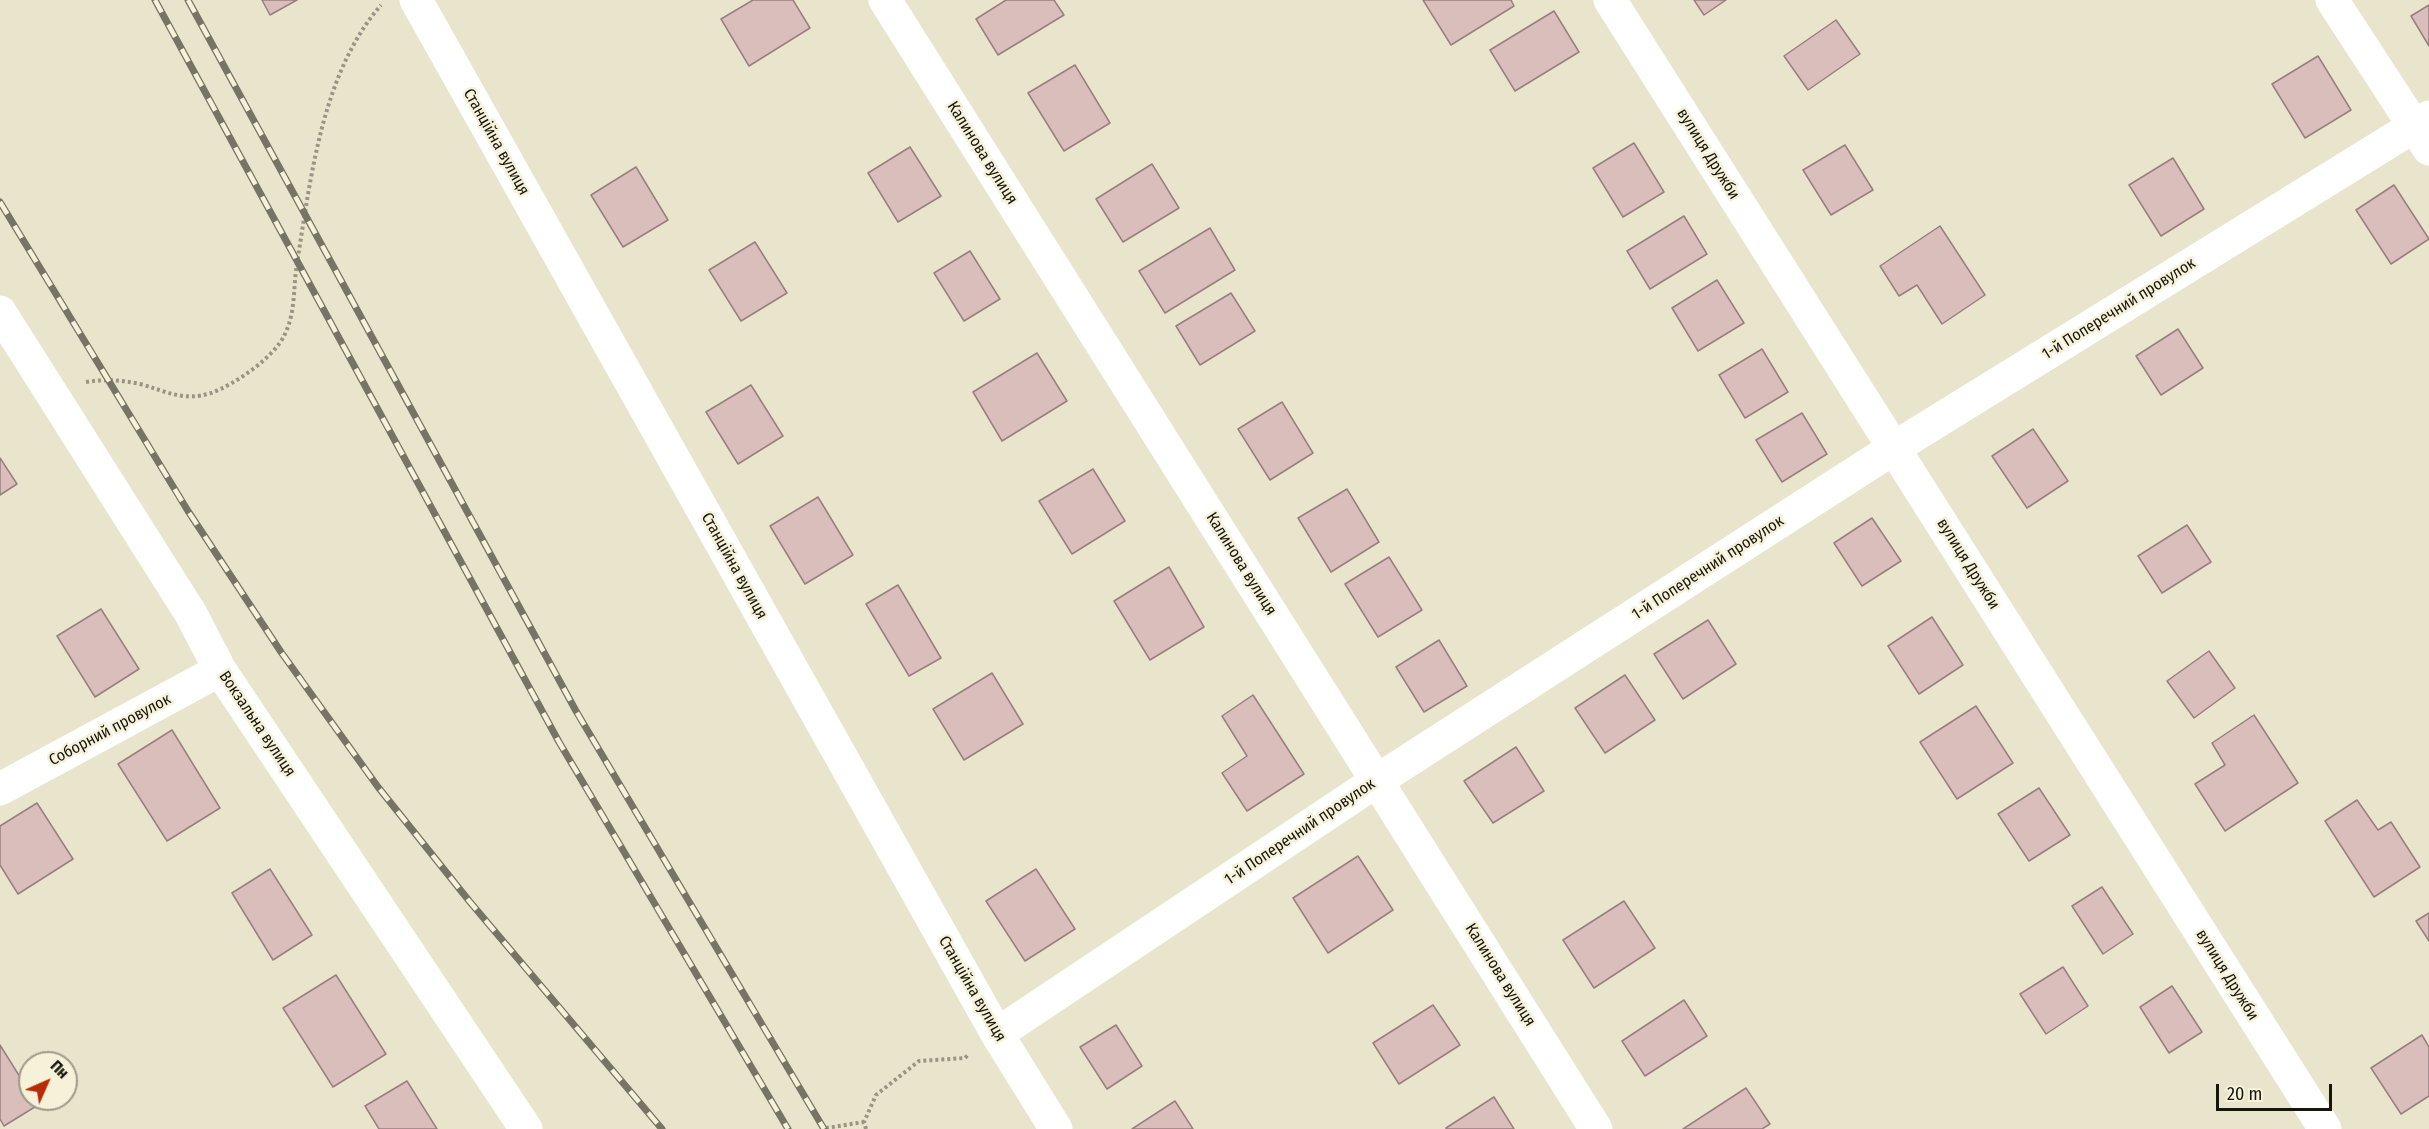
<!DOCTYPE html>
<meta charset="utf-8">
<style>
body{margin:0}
#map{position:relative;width:2429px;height:1129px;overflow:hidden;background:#e9e5cd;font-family:"Fira Sans Condensed",sans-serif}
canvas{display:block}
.north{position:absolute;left:18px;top:1051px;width:60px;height:60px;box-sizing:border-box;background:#f6f2da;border:2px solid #9d9a88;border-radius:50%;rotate:45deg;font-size:16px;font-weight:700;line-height:24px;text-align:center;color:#17160d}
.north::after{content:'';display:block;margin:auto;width:21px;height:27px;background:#b72c04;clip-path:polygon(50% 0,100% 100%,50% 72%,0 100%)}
.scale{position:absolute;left:2216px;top:1084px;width:116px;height:27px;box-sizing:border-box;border:3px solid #17160d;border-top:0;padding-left:8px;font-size:18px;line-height:21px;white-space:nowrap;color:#17160d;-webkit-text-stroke:4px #f6f2da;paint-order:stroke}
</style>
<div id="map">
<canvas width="2429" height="1129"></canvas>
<div class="north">Пн</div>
<div class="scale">20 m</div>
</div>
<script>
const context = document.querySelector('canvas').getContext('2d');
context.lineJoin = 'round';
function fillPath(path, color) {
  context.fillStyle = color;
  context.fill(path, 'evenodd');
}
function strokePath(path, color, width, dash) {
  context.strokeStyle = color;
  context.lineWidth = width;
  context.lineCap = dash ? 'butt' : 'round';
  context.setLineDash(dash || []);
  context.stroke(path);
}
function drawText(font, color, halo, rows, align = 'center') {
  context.font = font + ' "Fira Sans Condensed",sans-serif';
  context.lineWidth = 5;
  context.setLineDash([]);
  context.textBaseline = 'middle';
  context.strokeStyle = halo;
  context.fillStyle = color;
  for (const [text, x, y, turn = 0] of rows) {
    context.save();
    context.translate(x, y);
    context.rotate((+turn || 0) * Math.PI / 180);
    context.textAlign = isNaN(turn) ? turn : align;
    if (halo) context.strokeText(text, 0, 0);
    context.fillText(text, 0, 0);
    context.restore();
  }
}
const building = new Path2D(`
 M262 0H297L270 15Z
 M753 0H793L810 28 749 66 721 19Z
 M1006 0H1054L1064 15 998 55 976 19Z
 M1423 0H1511L1514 6 1451 45Z
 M1694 0H1726L1704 15Z
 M2429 5V46L2411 16Z
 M1554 11 1579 52 1515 91 1490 50Z
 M1836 20 1860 54 1808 90 1784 56Z
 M2318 56 2351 110 2305 138 2272 84Z
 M1075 65 1110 123 1064 151 1028 93Z
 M1634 143 1664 192 1623 217 1593 168Z
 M1845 145 1873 190 1831 215 1803 170Z
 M910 147 941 196 898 222 868 173Z
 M2173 158 2204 209 2161 236 2129 185Z
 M1152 164 1179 208 1123 242 1096 199Z
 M636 167 668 220 623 247 591 195Z
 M2394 185 2429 239 2391 264 2356 210Z
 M1684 216 1707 254 1650 289 1627 251Z
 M1940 226 1985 295 1942 324 1917 285 1899 296 1880 266Z
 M1210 228 1235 270 1165 313 1139 271Z
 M755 242 787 293 741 321 709 270Z
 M970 251 1000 299 964 321 934 273Z
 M1717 280 1744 323 1698 351 1672 308Z
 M1231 293 1255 331 1200 365 1176 326Z
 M2178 329 2203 368 2161 395 2136 356Z
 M1762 349 1788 392 1745 418 1719 375Z
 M1037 353 1067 401 1002 441 973 392Z
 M751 385 783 436 738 464 706 412Z
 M1282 402 1313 453 1270 480 1238 429Z
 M1802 413 1827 454 1782 482 1756 440Z
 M2033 429 2068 481 2027 508 1992 456Z
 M0 458 17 484 0 495Z
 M1093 469 1125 521 1072 554 1039 501Z
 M1347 489 1379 542 1331 572 1298 518Z
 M818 497 853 555 805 584 770 526Z
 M1872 518 1901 561 1862 586 1834 543Z
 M2187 525 2211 562 2162 593 2138 556Z
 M1389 557 1422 610 1378 637 1345 584Z
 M1169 567 1204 627 1150 660 1114 601Z
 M898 585 941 658 909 676 866 604Z
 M101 609 139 669 95 697 57 636Z
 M1932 617 1963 665 1919 694 1888 646Z
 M1708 620 1736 664 1683 699 1654 654Z
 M1439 640 1467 686 1424 712 1396 667Z
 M2209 651 2235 688 2194 718 2167 681Z
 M992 673 1023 724 964 760 933 709Z
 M1625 675 1655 720 1605 753 1575 708Z
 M1253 695 1304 774 1247 811 1222 773 1247 756 1222 716Z
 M1976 706 2013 763 1957 799 1920 742Z
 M2254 715 2298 783 2225 831 2195 784 2225 765 2212 743Z
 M172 730 220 808 167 841 118 764Z
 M1516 747 1544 791 1493 823 1464 781Z
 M2039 788 2070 835 2029 861 1998 814Z
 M2357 800 2378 830 2391 822 2420 867 2374 897 2325 821Z
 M37 803 73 859 18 894 0 865V826Z
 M1358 856 1393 910 1328 953 1293 898Z
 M270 869 312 935 273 960 232 893Z
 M1036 869 1075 929 1025 961 986 901Z
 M2102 887 2133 934 2103 954 2072 906Z
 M1624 901 1655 948 1594 988 1563 940Z
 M2429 913V941L2416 921Z
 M2063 967 2088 1006 2046 1034 2020 994Z
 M336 975 386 1054 333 1087 283 1008Z
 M2172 986 2202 1032 2169 1053 2140 1007Z
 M1684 1000 1707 1036 1645 1076 1622 1041Z
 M1433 1005 1460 1045 1399 1084 1373 1043Z
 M1116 1025 1142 1066 1107 1089 1080 1047Z
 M2422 1035 2429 1047V1096L2401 1114 2371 1068Z
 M0 1045 30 1093V1099H34L38 1105 4 1126 0 1119Z
 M407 1081 437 1129H379L365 1106Z
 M1746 1088 1770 1124 1762 1129H1683Z
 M1494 1097 1514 1129H1446V1128Z
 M1175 1101 1193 1129H1132Z`);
fillPath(building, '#dabebc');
strokePath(building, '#987f7d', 1.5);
strokePath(new Path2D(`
 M86 382C105 379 122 380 140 384 166 391 183 402 211 393 234 385 275 357 285 334 296 311 293 287 297 263 311 177 322 73 381 5
 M820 1129 864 1122
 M866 1129 864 1122 876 1095 919 1061 965 1058 968 1055`), '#989583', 4, [3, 3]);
strokePath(new Path2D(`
 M416 0 997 1034 1056 1129
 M1610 0 2325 1129
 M2332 0 2429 149
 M0 312 191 614 220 670 526 1129
 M0 789 220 670
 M997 1034 1378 780 1894 448 2429 117`), '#fff', 33);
strokePath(new Path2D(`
 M885 0 1596 1129`), '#fff', 33);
const rail = new Path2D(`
 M155 0 559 742 788 1129
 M188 0 576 711 824 1129
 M0 202 188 511 281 652 378 787 470 902 662 1129`);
strokePath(rail, '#767464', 7);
strokePath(rail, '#f6f2da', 4.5, [14]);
drawText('16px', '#17160d', '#f6f2da', [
 ["Станційна вулиця",496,142,61],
 ["Калинова вулиця",982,153,58],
 ["вулиця Дружби",1708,154,58],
 ["1-й Поперечний провулок",2119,309,-32],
 ["Калинова вулиця",1241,564,58],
 ["вулиця Дружби",1968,564,58],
 ["Станційна вулиця",734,566,61],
 ["1-й Поперечний провулок",1708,568,-33],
 ["Вокзальна вулиця",257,724,56],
 ["Соборний провулок",110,730,-28],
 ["1-й Поперечний провулок",1300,832,-34],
 ["Калинова вулиця",1500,975,58],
 ["вулиця Дружби",2227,975,58],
 ["Станційна вулиця",972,989,60]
]);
</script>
